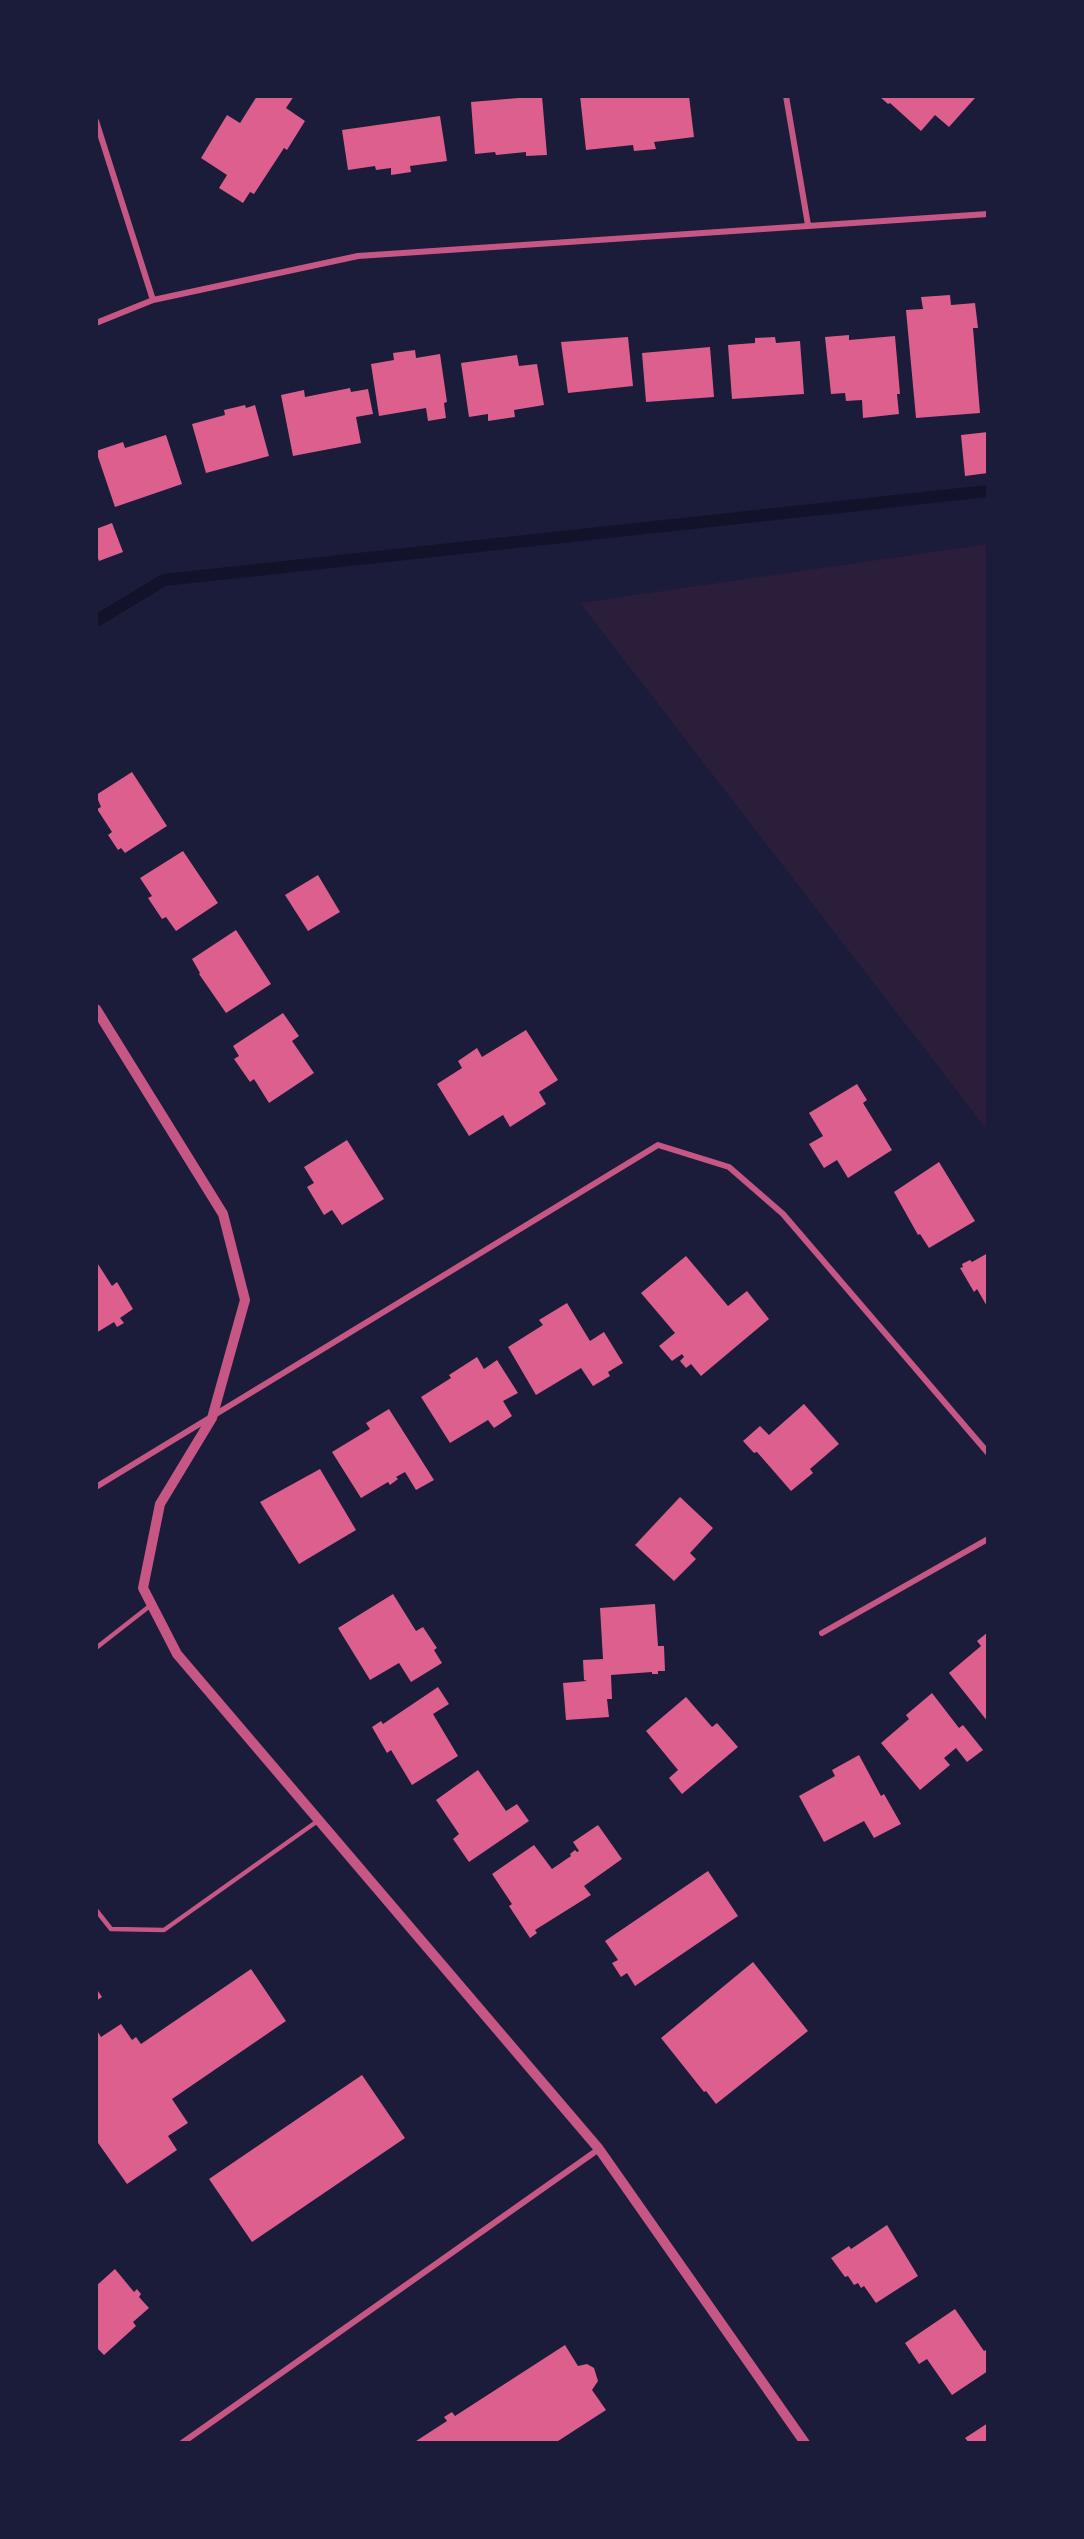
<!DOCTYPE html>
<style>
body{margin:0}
#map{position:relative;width:1084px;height:2539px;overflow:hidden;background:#1b1b3a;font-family:Cabin,sans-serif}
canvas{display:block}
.frame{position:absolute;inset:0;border:98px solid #1b1b3a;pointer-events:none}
</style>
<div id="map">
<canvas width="1084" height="2539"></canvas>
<div class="frame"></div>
</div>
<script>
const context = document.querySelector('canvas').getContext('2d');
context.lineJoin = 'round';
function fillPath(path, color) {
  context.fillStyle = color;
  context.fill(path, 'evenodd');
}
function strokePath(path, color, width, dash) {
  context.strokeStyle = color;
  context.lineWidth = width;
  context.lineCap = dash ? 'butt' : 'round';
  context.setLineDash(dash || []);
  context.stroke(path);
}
fillPath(new Path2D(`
 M988 544V1131L580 603Z`), '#2a1e3b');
strokePath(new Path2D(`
 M96 621 164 580 988 491`), '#12122b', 12);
fillPath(new Path2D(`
 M257 96H294L286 108 305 121 287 150 284 148 254 194 250 192 243 203 219 188 227 175 201 158 227 115 240 123Z
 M542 96 547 155 526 156V152L496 155 495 152 475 154 471 102Z
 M580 96H689L694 137 654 142 656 149 634 151 633 145 586 150Z
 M879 96H973L975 98 949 127 935 115 921 131 890 103 888 104Z
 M440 116 447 161 410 166 411 172 391 175V168L376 170 375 166 348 170 342 130Z
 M950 295 951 305 975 303 978 328H973L980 413 916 418 906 310 923 309 921 297Z
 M849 335V340L895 336 900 394H897L899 414 863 418 862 400 846 401 845 393 831 394 825 337Z
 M628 337 633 386 568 393 561 342Z
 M775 337 776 343 800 341 804 394 732 399 728 345 755 343V338Z
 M710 347 714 397 646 402 642 353Z
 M415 350 416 358 440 354 447 402 444 403 446 418 428 421 426 408 379 416 371 364 394 360 393 353Z
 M517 355 519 366 537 364 544 405 514 410 515 417 488 421V414L469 417 461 363Z
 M350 388 351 392 368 389 373 414 356 417 361 443 293 456 281 395 304 390 305 397Z
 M245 405 246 408 255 405 269 456 206 473 192 424 225 415 224 410Z
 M988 432V473L965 476 961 435Z
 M166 435 182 484 115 507 96 451 123 442 125 448Z
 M112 523 123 552 99 561 96 553V529Z
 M132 772 167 826 125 853 121 848 118 850 108 835 112 832 97 809 101 807 96 795Z
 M183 851 218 903 176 931 166 917 162 919 148 898 152 896 140 878Z
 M318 875 340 912 308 931 285 895Z
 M236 930 271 984 226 1013 199 974 200 973 192 959Z
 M283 1013 299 1036 292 1041 314 1073 269 1103 254 1079 250 1082 234 1059 239 1056 233 1046Z
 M526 1030 558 1080 539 1092 546 1104 510 1127 503 1115 469 1136 437 1084 462 1068 458 1061 477 1048 482 1057Z
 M857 1084 867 1100 863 1103 892 1150 848 1178 837 1160 824 1168 809 1144 823 1136 809 1113Z
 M347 1140 384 1199 342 1225 332 1210 324 1215 307 1187 314 1183 304 1167Z
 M939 1162 975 1221 929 1248 920 1234 918 1235 894 1192Z
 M988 1253V1308L977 1289 974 1292 960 1268 963 1267 962 1264 970 1260 972 1262Z
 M686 1256 728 1306 747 1291 769 1319 701 1376 691 1364 686 1368 680 1361 684 1357 682 1354 672 1361 659 1346 675 1333 641 1293Z
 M96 1261 112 1286 117 1282 133 1309 120 1318 124 1323 117 1327 114 1322 96 1333Z
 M567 1303 590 1341 604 1332 623 1363 608 1372 610 1376 593 1386 581 1368 536 1395 508 1347 543 1325 539 1320Z
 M477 1357 484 1369 497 1360 518 1393 503 1401 512 1416 494 1428 488 1420 450 1443 421 1397 451 1378 449 1375Z
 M804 1404 839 1444 810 1469 813 1473 791 1491 757 1452 754 1453 743 1441 760 1426 769 1435Z
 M389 1409 434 1480 416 1490 405 1472 396 1477 398 1479 390 1485 388 1482 361 1498 332 1452 370 1429 366 1423Z
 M320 1469 356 1530 299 1564 260 1502Z
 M680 1497 713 1528 690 1553 696 1559 674 1581 635 1545Z
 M393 1594 416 1631 423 1627 437 1648 434 1650 442 1663 411 1682 399 1663 370 1680 338 1628Z
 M655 1604 658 1646H664L665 1671H658V1674H652V1672L611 1675 612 1699H607L609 1717 566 1720 563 1683 587 1681 584 1680 583 1660 603 1659 600 1608Z
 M988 1632V1722L949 1673 981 1646 977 1641Z
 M438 1687 449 1704 433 1714 458 1756 412 1785 391 1750 387 1753 372 1727 381 1721 383 1724Z
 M932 1693 959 1728 963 1725 983 1750 967 1762 956 1748 944 1758 950 1765 920 1790 881 1743 909 1719 906 1715Z
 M686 1697 712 1727 717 1723 738 1747 682 1794 669 1778 678 1770 646 1731Z
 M859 1755 881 1796 884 1794 901 1824 874 1838 864 1821 824 1842 799 1796 835 1776 832 1770Z
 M478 1770 506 1811 517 1804 529 1821 469 1862 453 1839 459 1834 436 1800Z
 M598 1825 622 1859 584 1886 591 1895 535 1930 537 1933 530 1938 509 1906 512 1904 492 1874 534 1845 552 1869 571 1856 570 1854 575 1850 577 1852 579 1851 573 1842Z
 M708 1871 738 1916 635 1986 627 1973 621 1977 612 1963 618 1960 605 1941Z
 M753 1962 808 2031 716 2104 706 2091 704 2092 661 2038Z
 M251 1969 286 2021 172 2099 188 2123 168 2136 177 2150 127 2184 96 2140V2029L101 2037 121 2024 132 2040 136 2037 141 2044Z
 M96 1988 102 1997 96 2001Z
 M362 2075 405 2138 252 2242 209 2179Z
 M887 2225 918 2276 876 2303 864 2286 861 2288 858 2283 854 2285 848 2276 845 2277 831 2258 849 2246 851 2249Z
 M115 2269 134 2292 137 2289 141 2294 139 2297 149 2308 133 2322 136 2326 104 2355 96 2347V2286Z
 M955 2309 984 2351 988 2349V2371L952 2395 927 2359 919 2364 905 2343Z
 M565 2345 578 2366 587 2364 594 2368 598 2381 592 2390 606 2410 555 2443H413L447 2421 444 2417 452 2412 455 2416Z
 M988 2423V2443H969L965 2438Z`), '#dd5f8e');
strokePath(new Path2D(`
 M96 1648 151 1605
 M96 1910 111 1929 164 1930 319 1820`), '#c65784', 4.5);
strokePath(new Path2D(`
 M786 96 808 225
 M96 121 153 300
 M96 323 153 300 358 256 988 214
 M96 1487 658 1145 729 1167 783 1214 988 1453
 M822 1633 988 1539
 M182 2443 599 2149`), '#c65784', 6);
strokePath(new Path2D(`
 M96 1009 223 1214 245 1300 212 1418 160 1504 143 1588 177 1654 599 2149 805 2443`), '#c65784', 10);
</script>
